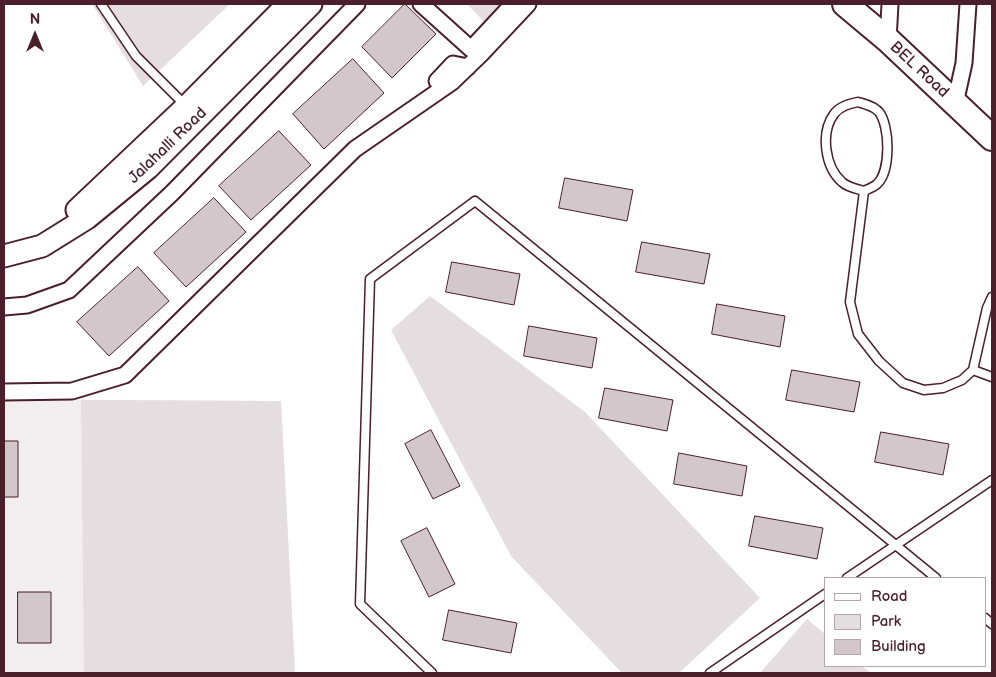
<!DOCTYPE html>
<style>
body{margin:0}
#map{position:relative;width:996px;height:677px;overflow:hidden;background:#fff;font-family:"Balsamiq Sans",sans-serif}
canvas{display:block}
.frame{position:absolute;inset:0;border:5px solid #4a1f2b;pointer-events:none}
.legend{position:absolute;left:824px;top:577px;width:162px;height:90px;box-sizing:border-box;background:#fff;border:1px solid #b7a5aa;margin:0;padding:6px 9px;list-style:none;font-size:15px;color:#4a1f2b}
.legend li{display:flex;align-items:center;gap:10px;height:25px}
.legend b{width:25px;border:1px solid #b7a5aa}
.north{position:absolute;left:10px;top:10px;width:50px;height:50px;-webkit-text-stroke:4px #fff;paint-order:stroke;rotate:0deg;font-size:14px;font-weight:700;line-height:20px;text-align:center;color:#4a1f2b}
.north::after{content:'';display:block;margin:auto;width:18px;height:22px;background:#4a1f2b;clip-path:polygon(50% 0,100% 100%,50% 72%,0 100%)}
</style>
<div id="map">
<canvas width="996" height="677"></canvas>
<div class="frame"></div>
<ul class="legend">
<li><b style="height:6px;background:#fff"></b>Road</li>
<li><b style="height:14px;background:#e5dee0"></b>Park</li>
<li><b style="height:14px;background:#d2c7cb"></b>Building</li>
</ul>
<div class="north">N</div>
</div>
<script>
const context = document.querySelector('canvas').getContext('2d');
context.lineJoin = 'round';
function fillPath(path, color) {
  context.fillStyle = color;
  context.fill(path, 'evenodd');
}
function strokePath(path, color, width, dash) {
  context.strokeStyle = color;
  context.lineWidth = width;
  context.lineCap = dash ? 'butt' : 'round';
  context.setLineDash(dash || []);
  context.stroke(path);
}
function drawText(font, color, halo, rows, align = 'center') {
  context.font = font + ' "Balsamiq Sans",sans-serif';
  context.lineWidth = 4.5;
  context.setLineDash([]);
  context.textBaseline = 'middle';
  context.strokeStyle = halo;
  context.fillStyle = color;
  for (const [text, x, y, turn = 0] of rows) {
    context.save();
    context.translate(x, y);
    context.rotate((+turn || 0) * Math.PI / 180);
    context.textAlign = isNaN(turn) ? turn : align;
    if (halo) context.strokeText(text, 0, 0);
    context.fillText(text, 0, 0);
    context.restore();
  }
}
fillPath(new Path2D(`
 M4 399 281 401 295 673H4Z`), '#f2eeef');
fillPath(new Path2D(`
 M92 4H230L143 86Z
 M467 4H508L488 26Z
 M430 296 585 412 760 598 679 673H622L511 556 391 330Z
 M81 400 281 401 295 673H84Z
 M807 619 825 634V666H862L871 673H760Z`), '#e5dee0');
const building = new Path2D(`
 M405 4 436 34 392 78 362 47Z
 M353 59 384 93 324 149 293 114Z
 M279 131 311 165 251 220 219 186Z
 M565 178 633 190 627 221 559 208Z
 M214 198 246 232 186 287 154 253Z
 M642 242 710 254 704 284 636 272Z
 M452 262 520 274 514 305 446 292Z
 M138 267 169 301 109 356 77 322Z
 M717 304 785 316 780 347 712 334Z
 M529 326 597 338 592 368 524 356Z
 M792 370 860 382 854 412 786 400Z
 M605 388 673 400 667 431 599 418Z
 M431 430 460 486 433 499 405 444Z
 M881 432 949 444 943 475 875 462Z
 M4 441H18V497H4Z
 M679 453 747 466 742 496 674 484Z
 M755 516 823 528 817 559 749 546Z
 M427 528 455 584 429 597 401 541Z
 M18 592H51V643H18Z
 M449 610 517 623 511 653 443 640Z`);
fillPath(building, '#d2c7cb');
strokePath(building, '#4a1f2b', 1);
const service = new Path2D(`
 M101 4 136 56 186 106
 M858 102C865 104 874 106 879 112 890 126 891 171 877 184 874 187 868 189 864 191 857 189 847 187 842 182 825 167 820 133 834 114 840 106 849 104 858 102Z
 M864 191 850 302 858 334 879 361 903 383 924 390 943 388 962 380 973 370 987 308 992 297
 M973 370 992 377
 M847 578 992 480
 M985 618 992 624
 M432 673 360 604 370 279 475 201 936 578
 M710 673 825 594`);
const minor = new Path2D(`
 M421 4 471 49 481 54
 M888 40 890 4
 M471 49 513 4
 M437 81 453 64 468 67
 M955 104 964 63 968 4
 M4 307 27 305 69 290 172 193 357 4
 M4 392 72 391 125 375 355 149 452 82 481 54 528 4`);
const secondary = new Path2D(`
 M77 210 187 106 288 4
 M4 256 42 246 87 218 148 168 311 4`);
const primary = new Path2D(`
 M845 4 888 40 992 138`);
strokePath(service, '#4a1f2b', 11);
strokePath(minor, '#4a1f2b', 19);
strokePath(secondary, '#4a1f2b', 25);
strokePath(primary, '#4a1f2b', 28);
strokePath(service, '#fff', 8);
strokePath(minor, '#fff', 15);
strokePath(secondary, '#fff', 21);
strokePath(primary, '#fff', 24);
drawText('16px', '#4a1f2b', '#fff', [
 ["BEL Road",919,70,43],
 ["Jalahalli Road",168,146,-44]
]);
</script>
